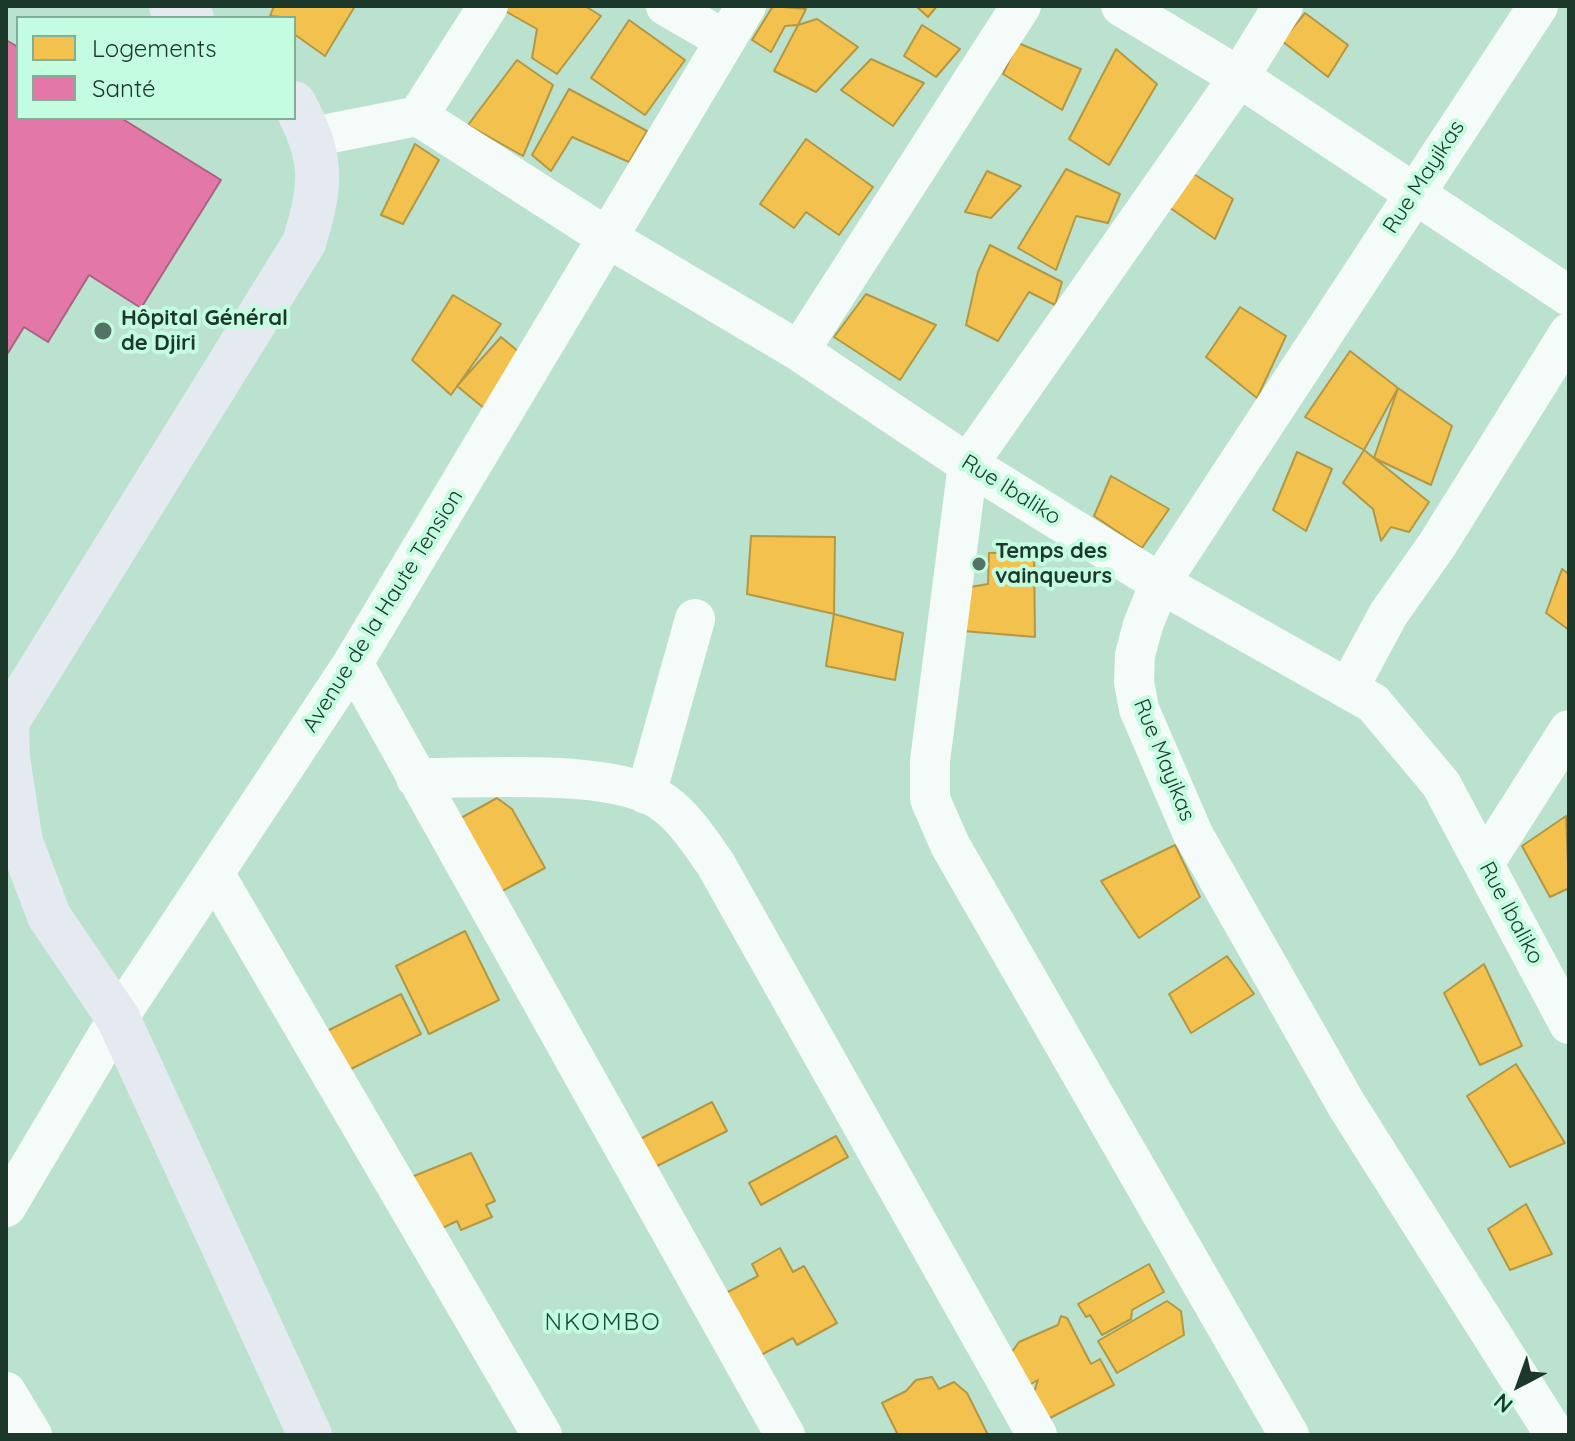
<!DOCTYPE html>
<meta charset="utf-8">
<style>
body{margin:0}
#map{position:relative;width:1575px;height:1441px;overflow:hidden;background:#bae2ce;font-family:Quicksand,sans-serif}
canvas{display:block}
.frame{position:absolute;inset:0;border:8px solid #1b382b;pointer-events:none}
.legend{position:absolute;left:16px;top:16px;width:280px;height:104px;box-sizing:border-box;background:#c3fcdf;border:2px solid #80ae97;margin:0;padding:10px 14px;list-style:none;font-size:24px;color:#1b382b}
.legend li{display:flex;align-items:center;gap:16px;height:40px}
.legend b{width:40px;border:2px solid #80ae97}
.north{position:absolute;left:1479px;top:1345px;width:80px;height:80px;-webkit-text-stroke:6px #c3fcdf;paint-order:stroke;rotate:221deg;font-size:22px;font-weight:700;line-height:32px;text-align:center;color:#1b382b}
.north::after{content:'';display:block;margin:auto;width:28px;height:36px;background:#1b382b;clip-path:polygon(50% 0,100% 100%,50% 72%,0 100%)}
</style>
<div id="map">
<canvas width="1575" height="1441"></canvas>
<div class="frame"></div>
<ul class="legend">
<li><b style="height:22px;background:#f2c14e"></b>Logements</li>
<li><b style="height:22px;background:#e377a8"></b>Santé</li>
</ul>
<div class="north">N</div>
</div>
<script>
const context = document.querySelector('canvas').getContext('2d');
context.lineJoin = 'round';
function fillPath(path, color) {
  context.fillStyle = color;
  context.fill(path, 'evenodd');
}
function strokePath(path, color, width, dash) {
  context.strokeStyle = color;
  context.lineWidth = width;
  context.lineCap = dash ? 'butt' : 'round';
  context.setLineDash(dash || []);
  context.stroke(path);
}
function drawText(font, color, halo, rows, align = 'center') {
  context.font = font + ' Quicksand,sans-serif';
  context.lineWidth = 8;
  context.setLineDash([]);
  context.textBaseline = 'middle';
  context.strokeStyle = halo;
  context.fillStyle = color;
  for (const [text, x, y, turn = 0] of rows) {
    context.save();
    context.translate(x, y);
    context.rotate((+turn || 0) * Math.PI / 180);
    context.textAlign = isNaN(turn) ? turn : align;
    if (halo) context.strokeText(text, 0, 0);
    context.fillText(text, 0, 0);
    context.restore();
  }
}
const homes = new Path2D(`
 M274 6H355L325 56 294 34V18L270 16Z
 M507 6H585L601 16 557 74 532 58 537 29 505 11Z
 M773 6 806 9 798 25 785 26 771 52 752 40Z
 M916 6H937L928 17Z
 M1305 13 1348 45 1328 77 1282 41Z
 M817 19 858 47 816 92 774 71 798 25Z
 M629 20 685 60 645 115 591 78Z
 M922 25 960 49 936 77 904 56Z
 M1018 43 1081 69 1062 110 1003 74Z
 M1116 49 1157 84 1109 165 1069 139Z
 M871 59 924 83 893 126 841 90Z
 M517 60 553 85 523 156 468 125Z
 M569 89 647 131 629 162 572 137 551 171 532 155Z
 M806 139 873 187 839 235 806 212 794 228 760 204Z
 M415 144 439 160 403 224 381 215Z
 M1066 169 1120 194 1108 223 1076 216 1056 270 1018 248Z
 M987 171 1021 186 991 218 965 212Z
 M1189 171 1233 199 1215 239 1163 203Z
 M990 245 1062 282 1055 305 1029 292 998 341 966 325 978 272Z
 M866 294 936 325 900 380 834 337Z
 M453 295 501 324 451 395 412 360Z
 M1240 307 1286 336 1257 398 1206 357Z
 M501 337 519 352 485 409 457 386Z
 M1350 351 1398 388 1364 450 1305 417Z
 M1398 388 1452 426 1431 485 1374 458Z
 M1364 450 1429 502 1409 532 1391 527 1381 541 1373 509 1343 483Z
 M1297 452 1332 469 1306 531 1273 510Z
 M1111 476 1169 509 1142 548 1094 516Z
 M751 536 835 537 834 614 747 594Z
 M1034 552 1035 637 951 630 953 590 988 584 989 553Z
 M1562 569 1569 574V630L1546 613Z
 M834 614 903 633 895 680 826 666Z
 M497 798 512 809 545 868 491 897 450 824Z
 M1566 816 1569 888 1550 897 1522 846Z
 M1175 845 1200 897 1139 938 1101 881Z
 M465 931 499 1000 429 1034 396 966Z
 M1227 956 1254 994 1191 1033 1169 994Z
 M1484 964 1522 1046 1480 1065 1444 993Z
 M401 994 421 1034 341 1074 321 1034Z
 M1516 1064 1565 1143 1510 1167 1467 1096Z
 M712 1102 727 1131 655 1167 640 1139Z
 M836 1136 848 1157 761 1205 749 1183Z
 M471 1153 495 1201 486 1205 492 1217 461 1230 457 1221 434 1232 409 1178Z
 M1526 1204 1552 1254 1510 1270 1488 1229Z
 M780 1248 793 1272 804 1266 837 1323 797 1345 793 1338 761 1355 726 1293 758 1276 752 1264Z
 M1149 1264 1164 1292 1132 1310 1131 1319 1102 1335 1090 1315 1086 1317 1078 1304Z
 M1167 1301 1181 1311 1184 1335 1117 1373 1098 1341Z
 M1061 1316 1067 1318 1091 1364 1100 1359 1114 1385 1048 1419 1034 1392 1038 1380 1020 1390 1004 1363 1019 1342 1058 1325Z
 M932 1377 939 1389 954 1382 967 1393 988 1435H898L882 1403 906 1391 916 1380Z`);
fillPath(homes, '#f2c14e');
strokePath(homes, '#b29844', 2);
const health = new Path2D(`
 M6 40 18 47V118H121L221 180 141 308 89 275 48 342 24 327 6 356Z`);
fillPath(health, '#e377a8');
strokePath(health, '#a76482', 2);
strokePath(new Path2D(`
 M666 6 725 40
 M1121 6 1239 77 1569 296
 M1283 6 1239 77 968 464 930 761V799L950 845 1289 1435
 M1538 6 1160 583 1143 625 1135 655 1134 682 1139 709 1193 834 1346 1104 1555 1435
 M418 116 608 238 799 351 968 464 1160 583 1373 703 1441 784 1569 1024
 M312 137 418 116 488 6
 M799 351 1021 6
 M353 663 785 1435
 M1349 687 1389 613 1437 545 1569 333
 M416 778C477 779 616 767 664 803 685 818 700 842 715 863L1037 1435
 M646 794 695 619
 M1485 862 1569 730
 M214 873 542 1435
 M6 1207 118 1018 353 663 746 6
 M6 1392 32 1435`), '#f5fbf8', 40);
strokePath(new Path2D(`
 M171 6 192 18
 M7 722 8 758 21 842
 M6 724 304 243C322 184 324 158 294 103
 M6 833 21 842 49 916 118 1018 310 1435`), '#e4eaef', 44);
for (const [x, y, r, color] of [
 [103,331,10,"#537464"],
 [979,564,8,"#537464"]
]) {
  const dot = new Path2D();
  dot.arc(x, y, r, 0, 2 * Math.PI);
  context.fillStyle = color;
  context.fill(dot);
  strokePath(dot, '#c3fcdf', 3);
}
drawText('22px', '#1b382b', '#c3fcdf', [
 ["Rue Mayikas",1424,177,-57],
 ["Rue Ibaliko",1011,490,32],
 ["Avenue de la Haute Tension",383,611,-58],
 ["Rue Mayikas",1164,760,68],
 ["Rue Ibaliko",1511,913,62]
]);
drawText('bold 22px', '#1b382b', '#c3fcdf', [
 ["Hôpital Général",121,318],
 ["de Djiri",121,343],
 ["Temps des",995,551],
 ["vainqueurs",995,576]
], 'left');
context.letterSpacing = '2px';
drawText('24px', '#134b35', '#c3fcdf', [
 ["NKOMBO",603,1323]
]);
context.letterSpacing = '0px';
</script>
